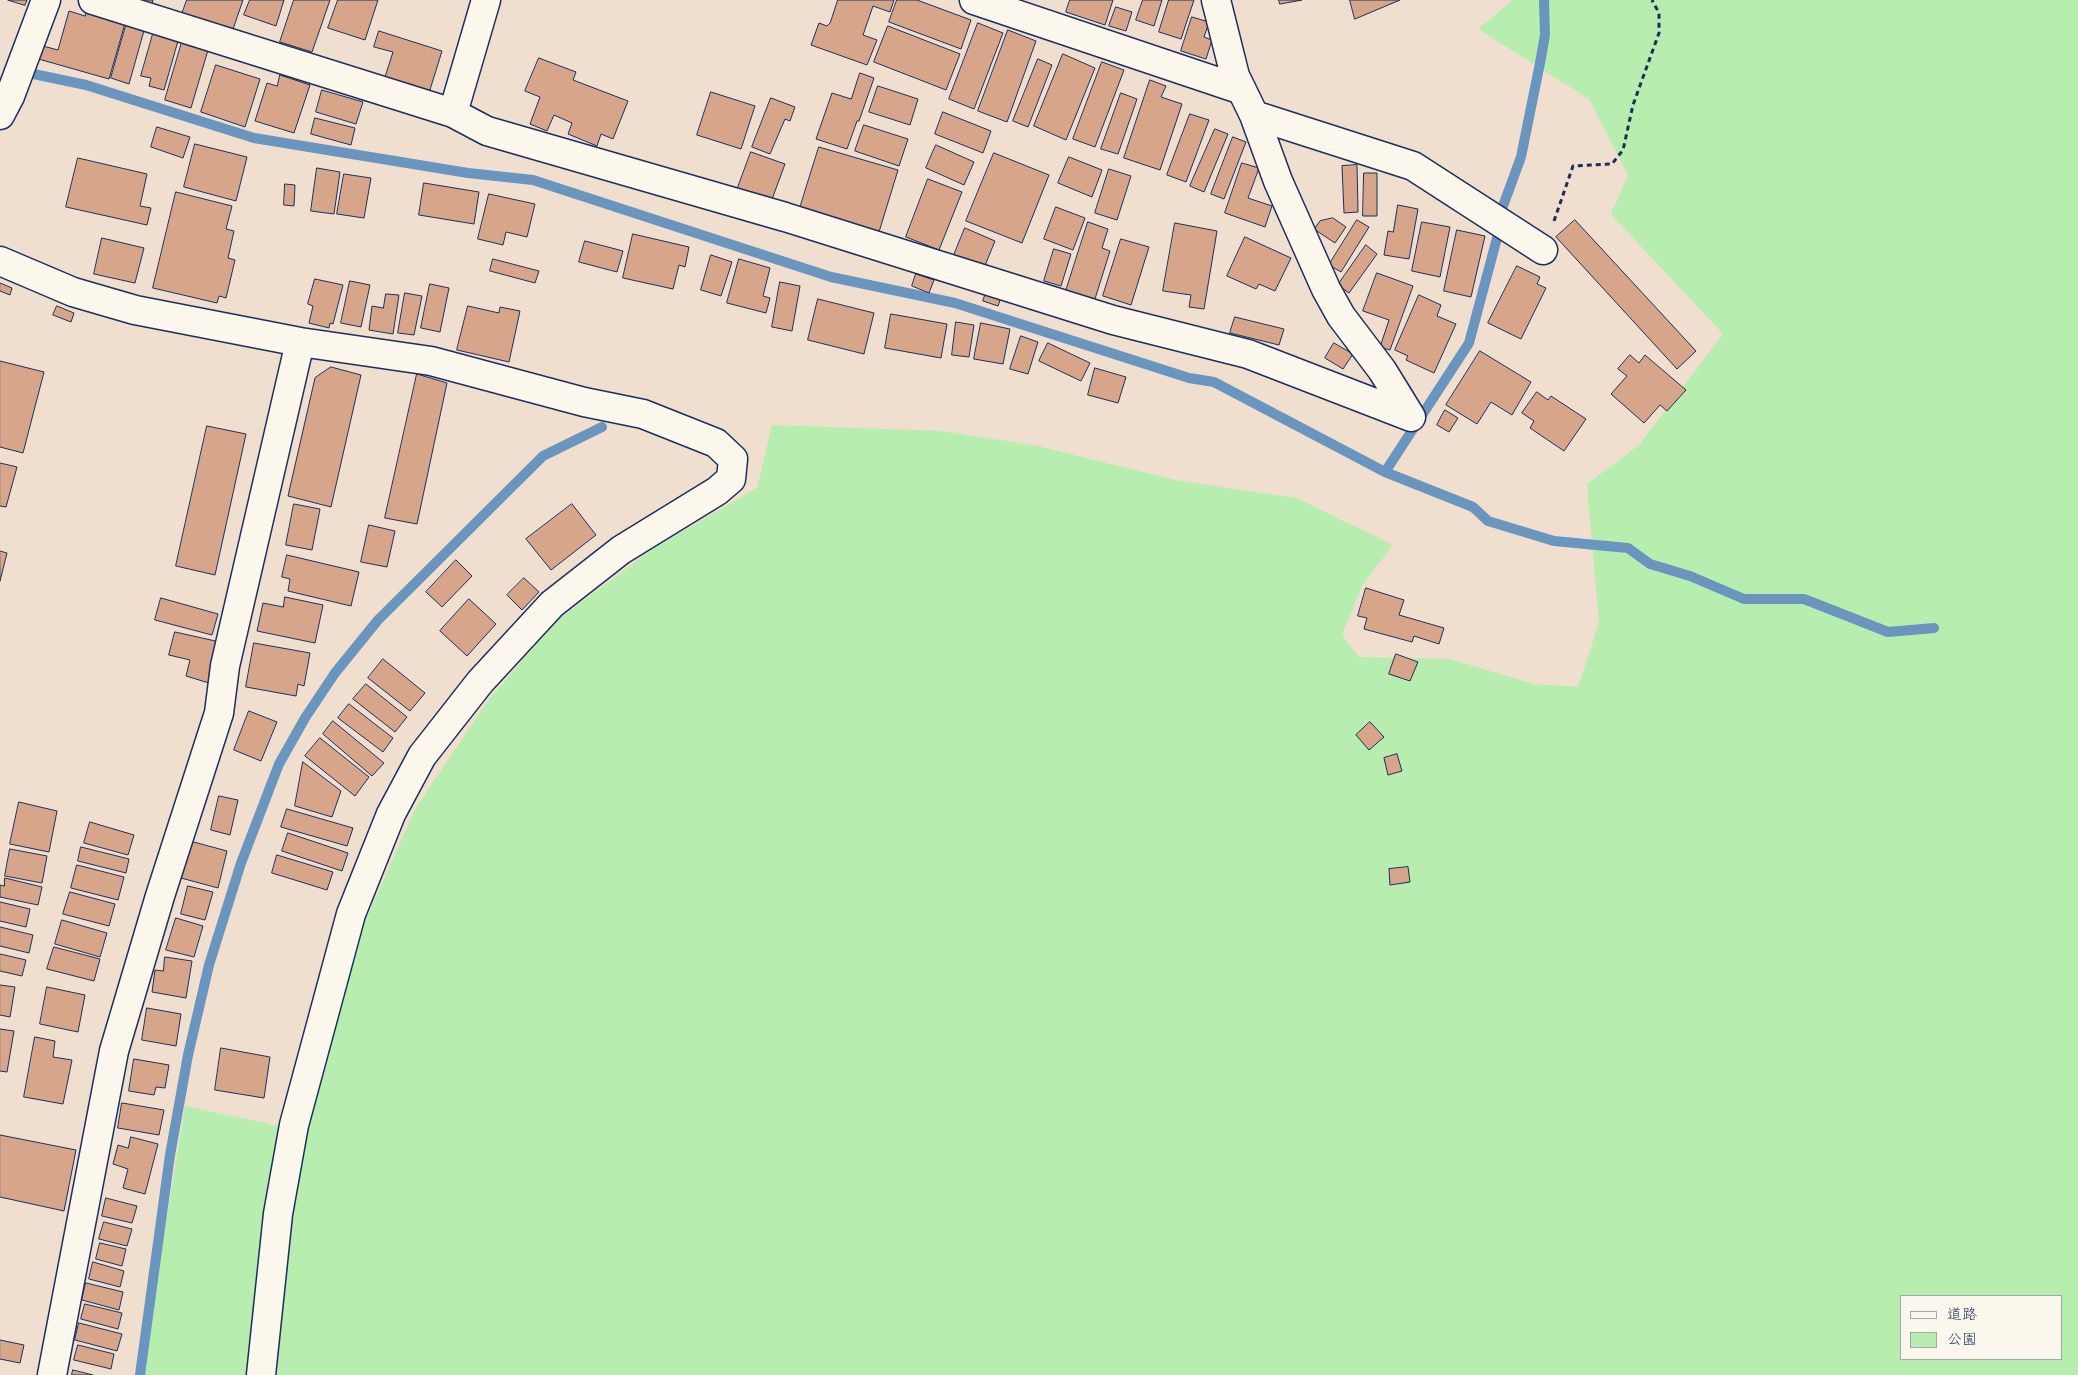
<!DOCTYPE html>
<meta charset="utf-8">
<style>
body{margin:0}
#map{position:relative;width:2078px;height:1375px;overflow:hidden;background:#f0dfcf;font-family:Dekko,"Klee One",sans-serif}
canvas{display:block}
.legend{position:absolute;left:1900px;top:1295px;width:162px;height:65px;box-sizing:border-box;background:#fbf7ec;border:1px solid #a1a7b3;margin:0;padding:6px 9px;list-style:none;font-size:15px;color:#1b2f5e}
.legend li{display:flex;align-items:center;gap:10px;height:25px}
.legend b{width:25px;border:1px solid #a1a7b3}
</style>
<div id="map">
<canvas width="2078" height="1375"></canvas>
<ul class="legend">
<li><b style="height:6px;background:#fbf7ec"></b>道路</li>
<li><b style="height:14px;background:#b7edaf"></b>公園</li>
</ul>
</div>
<script>
const context = document.querySelector('canvas').getContext('2d');
context.lineJoin = 'round';
function fillPath(path, color) {
  context.fillStyle = color;
  context.fill(path, 'evenodd');
}
function strokePath(path, color, width, dash) {
  context.strokeStyle = color;
  context.lineWidth = width;
  context.lineCap = dash ? 'butt' : 'round';
  context.setLineDash(dash || []);
  context.stroke(path);
}
fillPath(new Path2D(`
 M1513 0H2078V1375H141L185 1106 307 1132 360 933 415 809 487 702 555 622 651 550 757 488 772 425 941 431 1038 446 1180 481 1297 498 1393 545 1362 586 1342 635 1359 657 1450 659 1533 684 1578 687 1599 623 1587 484 1639 445 1723 334 1611 214 1628 175 1589 99 1478 29ZM1902 1296H2062V1359H1902Z`), '#b7edaf');
strokePath(new Path2D(`
 M29 73 86 85 254 138 468 173 533 180 831 277 955 303 1189 378 1214 382 1385 472 1473 507 1488 521 1554 541 1628 548 1650 564 1690 576 1744 599H1804L1888 632 1934 628
 M1503 206 1521 157 1540 63 1545 35 1544 0
 M1385 472 1469 343 1497 238
 M140 1375 170 1155 188 1055 209 965 241 863 279 764 305 718 335 673 378 620 543 456 602 427`), '#6a95bf', 10);
const building = new Path2D(`
 M8 0H27L25 5Z
 M138 0H153L152 4Z
 M187 0H243L232 32 182 14Z
 M250 0H284L276 26 244 15Z
 M294 0H330L312 52 280 42Z
 M338 0H378L365 40 328 28Z
 M838 0H894L890 12 873 6 863 35 877 40 867 65 811 45 819 23 827 26 830 23Z
 M897 0H917L971 20 961 49 889 22Z
 M1070 0H1113L1105 25 1066 12Z
 M1143 0H1162L1154 26 1136 20Z
 M1169 0H1194L1181 39 1159 32Z
 M1279 0H1302L1280 4Z
 M1350 0H1400L1355 19Z
 M1116 7 1132 12 1126 31 1109 26Z
 M87 9 126 20 109 79 35 58 39 45 58 50 69 11 85 16Z
 M1192 17 1209 22 1204 37 1212 40 1206 59 1181 51Z
 M127 22 145 27 129 84 111 78Z
 M978 23 1003 33 974 109 949 99Z
 M888 26 960 54 946 90 874 62Z
 M1008 30 1036 41 1007 122 978 111Z
 M379 31 442 51 429 93 384 80 393 52 374 47Z
 M153 34 178 41 164 90 149 86 151 78 141 76Z
 M182 42 208 50 191 108 165 100Z
 M1063 54 1095 68 1066 140 1034 126Z
 M539 58 576 72 573 80 628 101 613 139 601 134 597 146 568 134 572 123 554 115 547 131 530 124 540 97 525 91Z
 M1038 59 1052 65 1028 127 1013 121Z
 M1102 62 1124 70 1095 147 1073 139Z
 M216 65 260 79 245 127 201 112Z
 M860 73 874 78 859 121H857L847 149 816 139 832 93 851 99Z
 M280 75 310 85 294 133 255 121 267 83 277 86Z
 M1150 80 1166 86 1161 97 1182 104 1160 170 1124 158Z
 M878 86 918 99 910 125 869 112Z
 M322 90 363 102 356 124 316 112Z
 M711 92 755 106 741 149 697 135Z
 M1121 93 1137 99 1118 154 1101 149Z
 M771 98 795 107 790 121 785 119 770 154 752 147Z
 M943 112 991 131 983 153 935 134Z
 M1190 114 1209 120 1186 182 1167 175Z
 M315 118 355 128 351 145 311 134Z
 M864 125 908 139 899 166 855 151Z
 M157 127 190 137 183 158 151 147Z
 M1215 129 1228 134 1204 192 1190 186Z
 M1233 137 1246 142 1224 199 1211 194Z
 M195 144 247 157 236 201 184 187Z
 M936 145 974 162 964 185 926 168Z
 M819 147 898 170 879 232 800 208Z
 M751 152 785 164 771 202 737 190Z
 M994 153 1049 175 1022 243 966 221Z
 M1069 157 1102 170 1092 197 1058 183Z
 M78 158 147 174 140 206 151 208 147 225 66 207Z
 M1242 163 1259 168 1248 198 1272 206 1265 227 1225 213Z
 M1357 165 1358 212 1344 213 1342 166Z
 M317 168 340 172 334 214 311 211Z
 M1109 169 1131 176 1117 220 1095 213Z
 M1364 173H1377V216H1363Z
 M344 174 371 178 364 218 337 214Z
 M928 179 962 192 939 250 906 237Z
 M424 183 479 192 474 224 419 215Z
 M285 184 295 185 294 206 284 205Z
 M176 192 232 206 226 229 234 231 228 258 235 260 226 298 219 296 217 303 153 288Z
 M489 194 535 204 527 237 506 232 503 245 478 239Z
 M1398 205 1418 209 1409 259 1384 255 1388 231 1393 232Z
 M1056 207 1085 218 1073 250 1044 239Z
 M1333 218 1346 227 1335 243 1314 229 1320 221Z
 M1357 220 1369 227 1341 272 1329 265Z
 M1575 220 1696 351 1677 369 1556 237Z
 M1088 222 1108 229 1102 248 1110 251 1094 302 1065 294Z
 M1422 222 1450 227 1440 277 1412 271Z
 M1175 223 1217 231 1204 309 1189 307 1191 295 1163 291Z
 M965 228 995 241 984 268 954 255Z
 M1457 230 1485 236 1471 297 1444 291Z
 M633 234 689 247 685 267 679 265 673 289 623 278Z
 M1245 237 1291 258 1275 291 1259 284 1256 289 1227 276Z
 M102 238 144 248 135 283 94 274Z
 M1121 239 1149 247 1131 305 1103 296Z
 M585 241 623 251 617 272 579 262Z
 M1366 245 1377 254 1349 293 1338 285Z
 M1054 249 1071 254 1061 286 1044 281Z
 M711 255 732 262 721 296 701 290Z
 M493 259 539 271 535 283 490 271Z
 M739 259 770 268 763 296 770 298 766 313 727 303Z
 M1517 266 1540 277 1537 284 1546 288 1521 339 1488 323Z
 M1377 273 1413 286 1390 350 1380 347 1389 320 1363 311Z
 M916 274 934 280 929 293 912 286Z
 M315 279 343 285 333 324 330 323 329 328 309 323 313 306 308 304Z
 M350 281 370 285 361 327 341 323Z
 M780 282 800 286 792 331 772 327Z
 M0 283 12 288 10 295 0 291Z
 M430 284 449 288 440 332 421 328Z
 M405 293 422 296 414 335 398 333Z
 M986 293 1001 297 998 306 983 301Z
 M386 294 399 295 393 334 369 330 372 306 383 308Z
 M1419 295 1441 305 1437 316 1456 324 1434 373 1406 360 1408 356 1395 350Z
 M818 299 874 313 864 354 808 340Z
 M57 306 74 313 71 322 53 315Z
 M468 306 499 313 500 307 520 311 509 362 457 350Z
 M891 314 947 324 941 358 885 348Z
 M1235 317 1284 329 1279 345 1230 333Z
 M956 322 974 325 969 357 952 355Z
 M981 323 1010 329 1003 364 974 359Z
 M1021 336 1038 342 1028 374 1010 369Z
 M1048 343 1090 363 1081 381 1039 361Z
 M1334 343 1353 354 1343 369 1325 358Z
 M1480 351 1531 382 1512 415 1491 402 1477 424 1446 405Z
 M1630 355 1639 363 1645 355 1686 390 1667 411 1660 405 1644 423 1611 394 1627 376 1618 369Z
 M0 361 44 372 23 453 0 447Z
 M331 367 361 375 331 507 288 496 315 378Z
 M1095 368 1126 377 1118 403 1088 395Z
 M417 374 447 383 417 524 385 518Z
 M1537 392 1548 400 1551 396 1586 419 1564 451 1530 428 1534 421 1522 413Z
 M1445 410 1458 418 1449 432 1437 425Z
 M207 426 246 434 215 575 176 566Z
 M0 463 17 467 6 507 0 506Z
 M294 504 320 509 312 550 286 545Z
 M572 504 596 535 551 570 526 539Z
 M369 525 395 531 387 567 361 562Z
 M0 551 7 553 0 581Z
 M287 555 359 572 351 606 288 591 290 579 282 577Z
 M456 560 472 576 442 607 426 592Z
 M524 578 539 592 522 610 507 595Z
 M1366 588 1404 600 1399 615 1444 628 1439 644 1414 636 1412 642 1364 629 1367 618 1358 616Z
 M285 597 323 605 315 643 257 631 263 603 283 607Z
 M161 598 218 614 212 635 155 620Z
 M469 599 496 624 467 656 440 631Z
 M175 632 220 642 209 683 186 676 190 660 169 655Z
 M254 643 310 653 304 686 298 684 296 696 246 687Z
 M1396 654 1418 662 1410 681 1389 674Z
 M383 659 425 693 410 711 368 678Z
 M366 684 407 717 395 732 353 699Z
 M349 704 393 738 383 752 338 718Z
 M249 711 277 722 261 761 234 750Z
 M333 721 384 763 372 776 323 734Z
 M1370 722 1384 737 1369 750 1356 735Z
 M320 738 369 777 355 796 305 756Z
 M1397 754 1402 771 1388 775 1384 758Z
 M303 762 341 791 332 817 295 806Z
 M219 796 238 800 230 835 211 830Z
 M19 802 57 811 49 852 10 844Z
 M287 809 353 828 347 846 281 827Z
 M90 822 134 835 128 855 84 843Z
 M288 833 348 853 342 871 282 851Z
 M190 841 227 851 218 888 181 878Z
 M81 847 129 859 126 873 78 861Z
 M10 849 47 856 42 883 5 876Z
 M277 855 333 872 327 890 272 873Z
 M77 865 124 877 118 900 71 888Z
 M1408 867 1410 882 1390 885 1389 869Z
 M5 878 42 887 38 905 0 897V885L4 886Z
 M188 886 213 892 205 920 181 914Z
 M70 892 115 904 109 926 63 914Z
 M0 902 30 909 26 927 0 921Z
 M176 918 203 926 194 957 166 950Z
 M62 920 107 933 100 957 55 944Z
 M0 927 33 935 29 953 0 946Z
 M54 947 100 959 94 981 47 969Z
 M0 954 26 960 22 976 0 971Z
 M165 957 192 961 186 998 152 992 155 970 163 971Z
 M0 985 15 987 10 1017 0 1015Z
 M47 987 85 995 78 1032 40 1024Z
 M147 1008 181 1014 176 1046 142 1040Z
 M0 1029 14 1031 7 1072 0 1071Z
 M35 1037 55 1041 53 1057 72 1060 63 1104 24 1097Z
 M221 1048 270 1057 264 1098 215 1090Z
 M134 1059 169 1065 165 1088 156 1087 154 1095 129 1091Z
 M122 1103 164 1110 159 1135 118 1128Z
 M0 1135 76 1150 64 1211 0 1197Z
 M131 1137 158 1144 145 1194 123 1188 128 1169 113 1164 118 1145 128 1148Z
 M106 1198 137 1206 132 1223 102 1216Z
 M104 1222 132 1229 127 1246 99 1239Z
 M100 1243 126 1249 122 1266 96 1259Z
 M93 1262 124 1271 120 1287 89 1279Z
 M86 1283 123 1292 119 1310 82 1300Z
 M85 1304 122 1313 118 1329 81 1319Z
 M79 1323 122 1334 117 1351 75 1340Z
 M0 1340 24 1345 20 1363 0 1359Z
 M78 1345 114 1354 111 1369 74 1360Z
 M73 1370 93 1375H72Z`);
fillPath(building, '#d7a68a');
strokePath(building, '#1b2f5e', 1);
const minor = new Path2D(`
 M93 0 453 113 487 131 785 217 1113 320 1248 354 1411 417 1382 370 1341 316 1326 289 1278 181 1254 115
 M974 0 1242 90
 M1216 0 1235 76 1254 115 1413 166 1543 250
 M453 113 486 0
 M0 115 10 96 46 0
 M0 261 73 292 135 310 300 342 225 666 219 713 160 896 114 1051 52 1375
 M261 1375 278 1214 294 1125 351 914 391 814 422 756 480 682 552 604 621 550 717 491 731 479 733 459 716 443 643 414 584 402 431 361 300 342`);
strokePath(minor, '#1b2f5e', 31);
strokePath(new Path2D(`
 M1554 221 1573 166 1612 164 1623 150 1633 105 1659 33V13L1652 0`), '#1b2f5e', 3, [5, 4]);
strokePath(minor, '#fbf7ec', 28);
</script>
